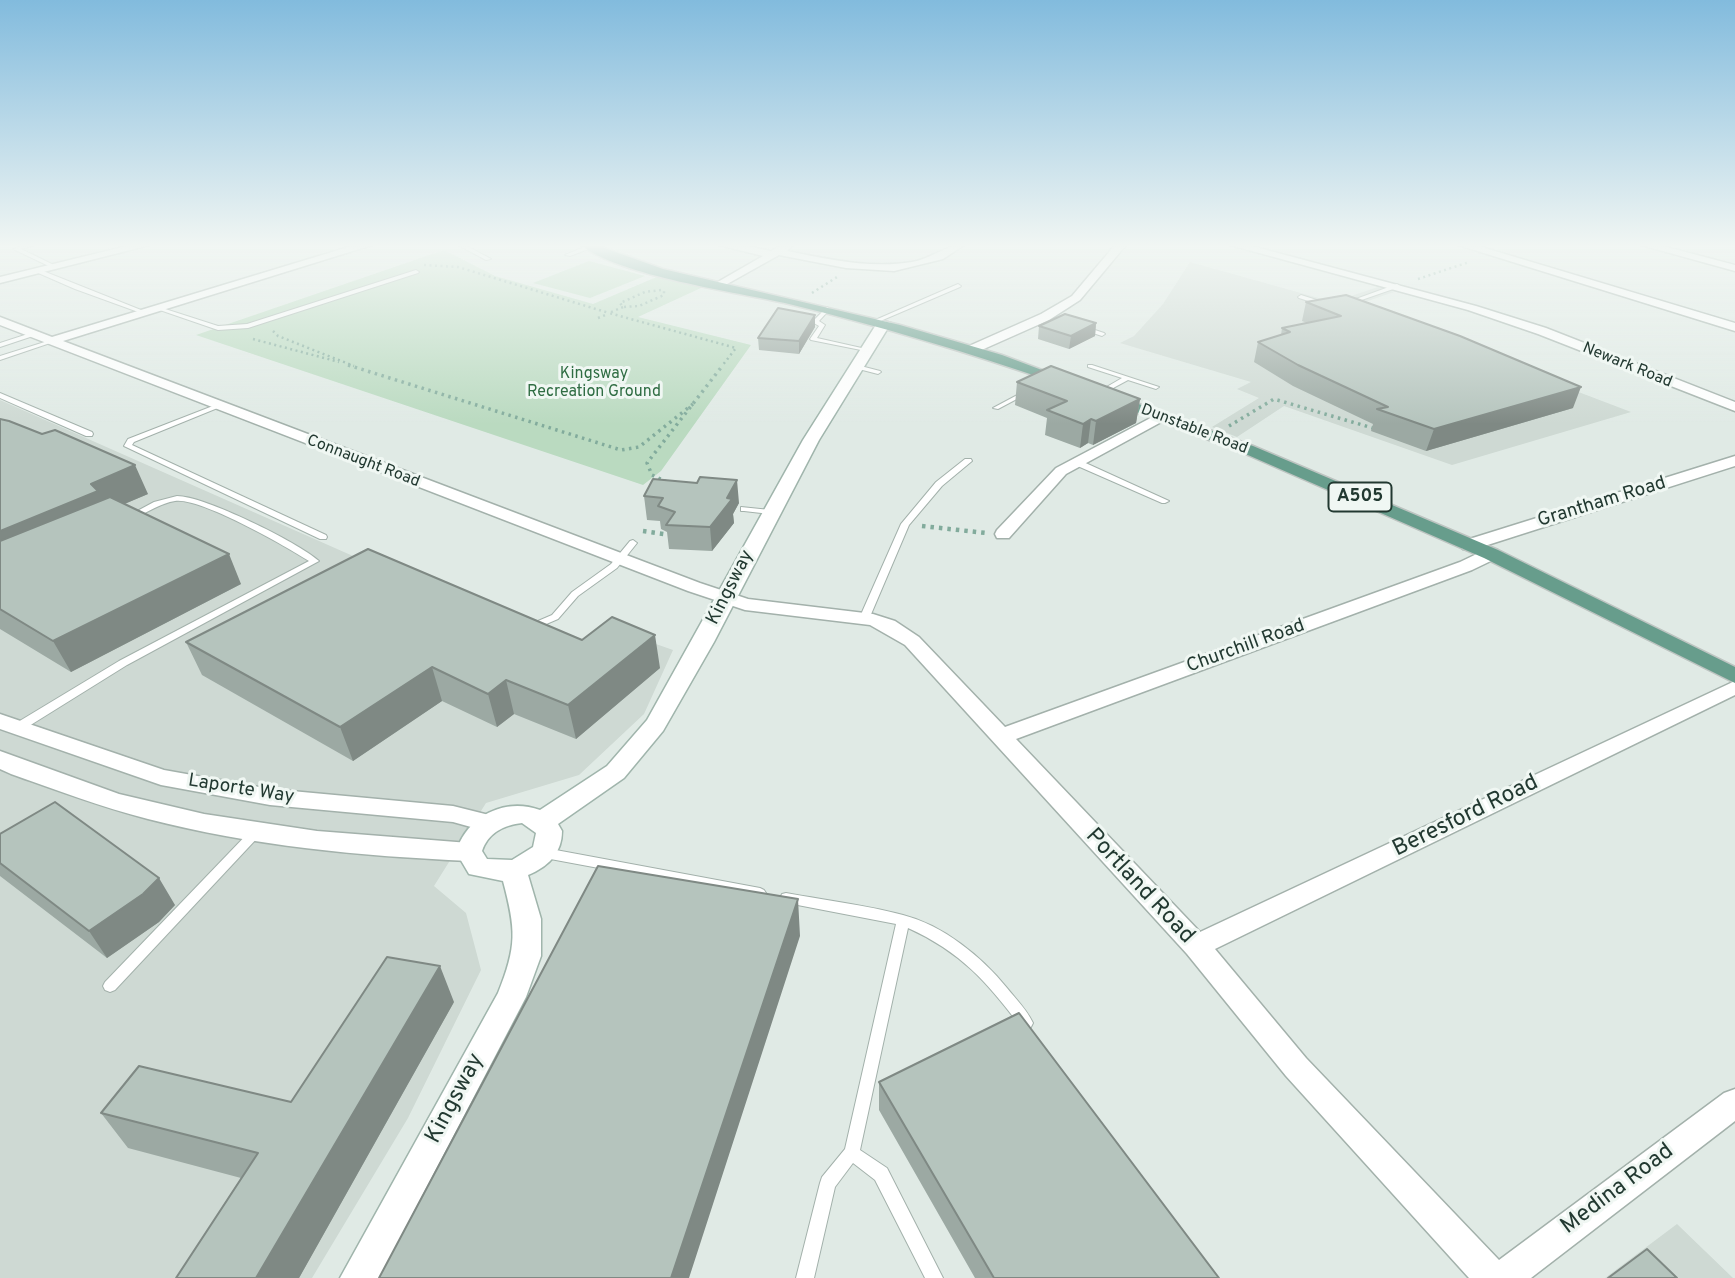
<!DOCTYPE html>
<style>
body{margin:0}
canvas{display:block;background:#e0eae5}
</style>
<canvas width="1735" height="1278"></canvas>
<script>
const context = document.querySelector('canvas').getContext('2d');
context.lineJoin = 'round';
function fillPath(path, color) {
  context.fillStyle = color;
  context.fill(path, 'evenodd');
}
function strokePath(path, color, width, dash) {
  context.strokeStyle = color;
  context.lineWidth = width;
  context.lineCap = dash ? 'butt' : 'round';
  context.setLineDash(dash || []);
  context.stroke(path);
}
function drawText(font, color, halo, rows, align = 'center') {
  context.font = font + ' Overpass,sans-serif';
  context.lineWidth = 6;
  context.setLineDash([]);
  context.textBaseline = 'middle';
  context.strokeStyle = halo;
  context.fillStyle = color;
  for (const [text, x, y, turn = 0] of rows) {
    context.save();
    context.translate(x, y);
    context.rotate((+turn || 0) * Math.PI / 180);
    context.textAlign = isNaN(turn) ? turn : align;
    if (halo) context.strokeText(text, 0, 0);
    context.fillText(text, 0, 0);
    context.restore();
  }
}
fillPath(new Path2D(`
 M1190 262 1333 302 1378 287 1394 292 1353 306 1631 412 1452 465 1284 406 1237 437 1212 427 1259 398 1237 389 1251 382 1120 343 1134 336 1163 304Z
 M0 400 577 655 616 630 673 650 644 714 579 775 486 803 434 886 466 913 481 970 408 1118 312 1278H0Z
 M1677 1224 1733 1278H1605Z`), '#ced9d3');
fillPath(new Path2D(`
 M444 250 495 276 593 304 659 276 703 287 638 317 751 345 661 471 643 485 196 335Z
 M589 261 645 276 590 298 533 283Z`), '#badac0');
const lane = new Path2D(`
 M25 245H35L21 249 58 267 53 268 13 249Z
 M458 245H465L491 259 486 260Z
 M589 245 591 246V248L570 256 565 255Z
 M38 269 146 312 141 313 75 289 36 272 35 271Z
 M416 270 419 272 418 273 248 328 218 330 154 308 159 307 218 326 247 324Z
 M958 284 961 286 960 287 878 322 873 321Z
 M1397 284 1400 286 1399 287 1350 304 1345 303Z
 M1301 295 1326 303 1327 304 1324 306 1299 298 1298 297Z
 M827 307 830 309 819 321 825 325 817 338 866 349V351L811 340 810 339 819 326 812 322Z
 M1083 326 1104 333 1105 334 1102 336 1081 329 1080 328Z
 M34 332 36 333V335L0 347V343Z
 M51 340 56 341 0 360V356Z
 M853 364 880 371 881 372 878 374 851 367V365Z
 M1088 365H1092L1159 387 1156 389 1128 380 1102 394H1098V392L1122 378 1088 367Z
 M1023 392 1028 393 998 409 993 408Z
 M0 393 92 432 93 434 92 436H86L0 398Z
 M218 404 220 405V407L134 442 132 445 326 535 327 537 326 539H320L124 446 128 439Z
 M965 459H971L972 461 942 486 909 525 869 619 864 622 861 621 859 619 901 524 936 482Z
 M1073 460H1079L1169 501 1165 503H1162L1073 464Z
 M177 496C204 496 298 542 319 561L127 665 21 731H13L12 728 13 725 119 661 309 561C285 546 200 497 175 501 161 503 148 512 135 518H132L128 516 154 502Z
 M741 507 770 510 774 512 770 514 744 511H741Z
 M633 540 637 543 617 568 578 596 558 619 537 628H531L529 626 531 624 552 615 572 592 611 564 630 541Z
 M257 827 261 828 263 831 261 834 115 990 110 992 105 990 103 986 105 982 253 828Z
 M545 848 760 888 764 890 766 893 764 896 760 898 545 858 541 856 539 853 541 850Z
 M786 893C824 900 866 905 903 915 943 925 982 957 1007 988 1016 999 1027 1010 1033 1023L1031 1027 1026 1029 1021 1027C987 982 961 952 908 928L860 1150 887 1168 943 1278H925L875 1180 853 1163 835 1187 814 1278H796L820 1183 822 1177 845 1149 896 924 782 902 780 898 782 894Z`);
const street = new Path2D(`
 M131 245H150L0 283V277Z
 M355 245H372L63 341 700 583 748 599 873 614 895 621 919 637 1005 727 1460 562 1485 550H1497L1500 554 1497 558 1472 570 1016 739 1200 932 1735 681V695L1215 949 1306 1058 1499 1260 1724 1093 1735 1089V1121L1531 1278H1469L1286 1076 1187 954 905 645 870 625 745 610 688 591 0 325V317L52 337Z
 M719 245H741L771 251 782 245H793L787 251C828 259 870 269 912 262 931 259 945 245 964 245L943 259 894 271 846 268 779 255 720 288 714 285 716 283 763 256Z
 M1115 245H1126L1080 300 1049 320 977 352H969V346L1041 314 1072 296Z
 M1230 245H1248L1476 306 1546 328 1735 402V411L1538 334 1468 310Z
 M1458 245H1475L1735 323V331Z
 M1641 245H1659L1735 265V271Z
 M1160 413 1167 417 1165 420 1066 474 1009 538H997L995 534 997 530 1056 468Z
 M1735 456V466L1475 549H1463L1460 545 1463 541Z
 M0 714 164 770 270 789 453 806 497 817 501 823 497 829 489 832 453 822 270 805 161 785 0 729Z
 M0 751 119 794 204 814 317 831 469 843 478 846 481 852 478 858 469 861C361 856 252 846 148 819 101 807 56 790 11 774L0 769Z`);
const secondary = new Path2D(`
 M879 320 891 323 819 440 714 642 663 731 624 778 558 824 562 831C562 853 548 867 528 875L541 919V956L526 997 379 1278H340L498 993C517 946 516 930 503 881L469 874 456 852C467 816 505 797 540 810L607 766 647 720 803 440ZM522 823 536 833 533 847 512 860 487 859 482 851C488 833 504 825 522 823Z`);
const primary = new Path2D(`
 M581 245H596L663 269 900 325 1002 355 1071 381 1064 385 1059 384C970 353 880 326 789 304 737 292 619 276 581 245Z
 M1114 395 1253 446 1498 550 1735 667V683L1484 558 1241 452 1109 402V396Z`);
strokePath(lane, '#a3b1ab', 2);
strokePath(street, '#a3b1ab', 3);
strokePath(secondary, '#a0b5ac', 3);
strokePath(primary, '#bdc4c1', 3);
strokePath(new Path2D(`
 M424 265 458 267 609 313
 M1418 279 1469 262
 M661 290 645 292 620 303 623 307 639 306 664 295V290
 M812 293 837 277
 M623 307 609 313 736 348 722 366
 M598 318 608 314
 M273 331 278 336 354 366
 M253 339 339 362`), '#82ab9c', 2.5, [2, 3.5]);
strokePath(new Path2D(`
 M348 365 621 450 639 447 693 404
 M1229 426 1274 399 1376 429
 M667 482 652 475 647 463 723 365`), '#82ab9c', 3.5, [2.5, 4.5]);
strokePath(new Path2D(`
 M922 526 986 533
 M643 531 671 535`), '#82ab9c', 4.5, [3.5, 5]);
fillPath(lane, '#fff');
fillPath(street, '#fff');
fillPath(secondary, '#fff');
fillPath(primary, '#679d8c');
fillPath(new Path2D(`
 M1306 302 1573 408 1426 451 1371 431 1373 424 1293 386 1254 362 1258 342 1281 335 1282 328 1307 323 1302 321Z
 M1096 323 1095 336 1069 349 1038 339 1039 326Z
 M815 327 799 354 759 350 758 338Z
 M1017 382 1140 399 1136 423 1093 445 1088 443 1080 448 1045 435 1047 418 1015 405Z
 M0 419 148 494 124 504 241 584 71 672 0 629Z
 M644 496 739 503 733 514 734 523 712 551 669 549 667 532 661 529 660 521 647 520Z
 M582 640 660 668 576 739 514 714 497 727 442 701 353 761 202 675 186 642Z
 M0 834 175 905 159 922 107 958 0 876Z
 M454 1002 299 1278H176L241 1178 128 1148 101 1113 291 1102Z
 M879 1082 1219 1278H975L879 1110Z`), '#9ca9a3');
fillPath(new Path2D(`
 M815 315V327L799 354V341Z
 M1096 323 1095 336 1069 349 1071 336Z
 M1581 387 1573 408 1426 451 1434 429Z
 M1140 399 1136 423 1093 445 1096 421Z
 M1091 419 1088 443 1080 448 1083 424Z
 M135 465 148 494 108 511 0 567V531L91 484Z
 M737 480 739 503 733 514 734 523 712 551 710 527Z
 M229 554 241 584 71 672 53 641Z
 M655 635 660 668 576 739 568 705Z
 M432 667 442 701 353 761 340 727Z
 M506 680 514 714 497 727 488 694Z
 M159 878 175 905 159 922 107 958 89 931Z
 M798 899 800 936 689 1278H671Z
 M440 966 454 1002 299 1278H256Z`), '#7f8984');
const building = new Path2D(`
 M1346 295 1460 336 1581 387 1434 429 1377 409 1388 407 1298 365 1258 342 1290 332 1282 328 1341 316 1306 302Z
 M778 308 815 315 799 341 758 338Z
 M1065 314 1096 323 1071 336 1039 326Z
 M1051 366 1140 399 1096 421 1091 419 1083 424 1047 410 1067 401 1017 382Z
 M0 419 9 421 42 434 55 430 135 465 91 484 98 491 0 531Z
 M700 477 737 480 727 498 732 499 710 527 666 525 675 512 658 506 663 498 644 496 653 479 697 483Z
 M110 497 229 554 53 641 0 609V541Z
 M368 549 582 640 612 617 655 635 568 705 506 680 488 694 432 667 340 727 186 642Z
 M55 802 159 878 143 894 89 931 0 863V834Z
 M598 866 798 899 671 1278H379Z
 M387 957 440 966 256 1278H176L258 1153 101 1113 139 1066 291 1102Z
 M1019 1013 1219 1278H994L879 1082Z
 M1647 1249 1677 1278H1608Z`);
fillPath(building, '#b5c4bd');
strokePath(building, '#7f8984', 2);
const sky = context.createLinearGradient(0, 0, 0, 424);
sky.addColorStop(0, '#82bbdd');
sky.addColorStop(0.58, '#f1f6f3');
sky.addColorStop(1, '#f1f6f300');
context.fillStyle = sky;
context.fillRect(0, 0, 1735, 424);
drawText('16px', '#223931', '#f0f7f3', [
 ["Newark Road",1627,366,22],
 ["Dunstable Road",1194,430,21],
 ["Connaught Road",363,462,21]
]);
drawText('16px', '#2f6d43', '#f0f7f3', [
 ["Kingsway",594,375],
 ["Recreation Ground",594,393]
]);
for (const [x, y, w] of [
 [1360,497,63]
]) {
  const box = new Path2D();
  box.roundRect(x - w / 2, y - 14.5, w, 29, 5);
  context.fillStyle = '#f0f7f3';
  context.fill(box);
  strokePath(box, '#223931', 2);
}
drawText('bold 18px', '#223931', null, [
 ["A505",1360,497]
]);
drawText('19px', '#223931', '#f0f7f3', [
 ["Grantham Road",1602,503,-17],
 ["Kingsway",731,588,-63],
 ["Churchill Road",1246,647,-20],
 ["Laporte Way",241,790,9]
]);
drawText('23px', '#223931', '#f0f7f3', [
 ["Beresford Road",1466,817,-26],
 ["Portland Road",1139,887,47],
 ["Kingsway",456,1099,-62],
 ["Medina Road",1618,1190,-37]
]);
</script>
